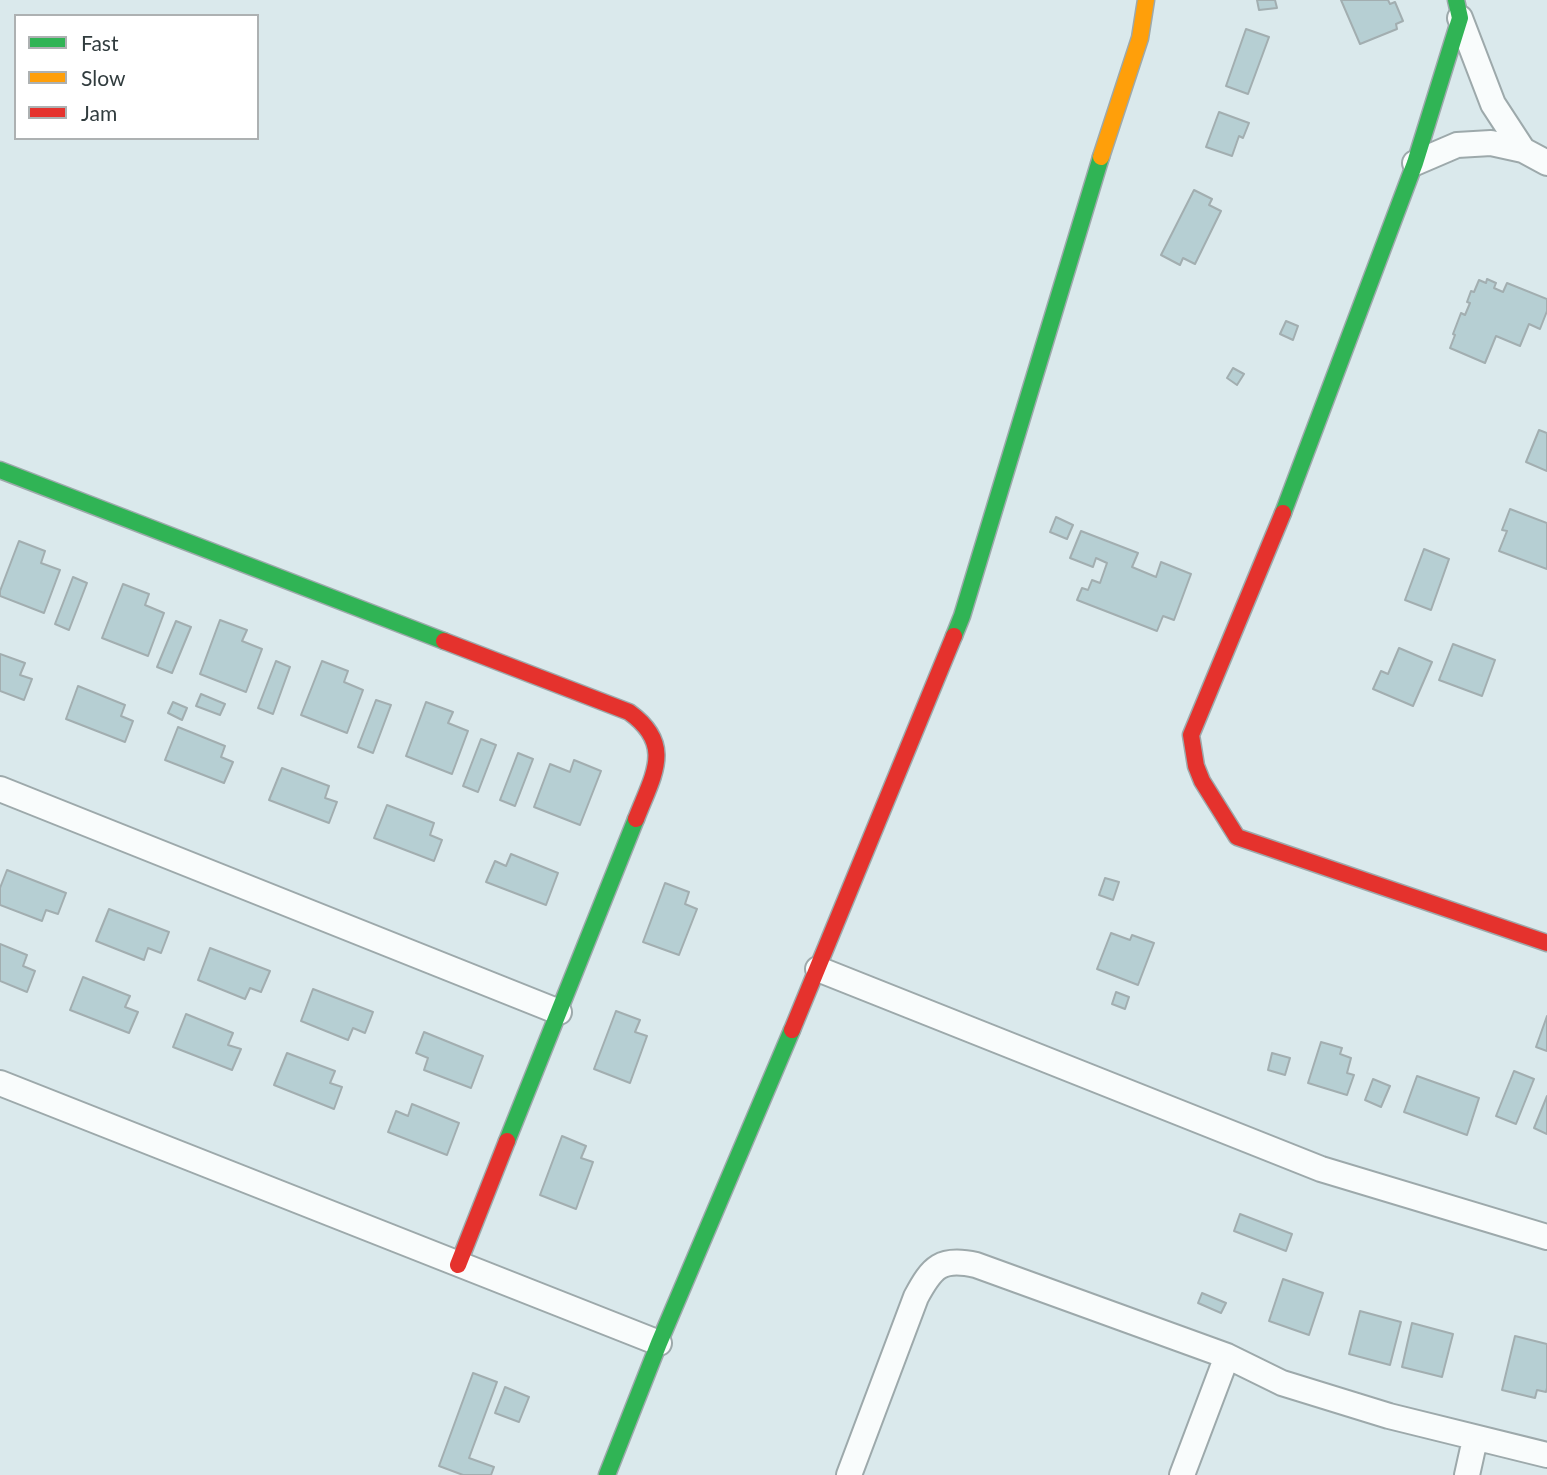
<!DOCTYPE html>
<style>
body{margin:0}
#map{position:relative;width:1547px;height:1475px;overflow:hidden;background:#dae9ec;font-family:Lato,sans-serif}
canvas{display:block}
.legend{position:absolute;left:14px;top:14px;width:245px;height:126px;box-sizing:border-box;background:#fff;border:2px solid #adb1b2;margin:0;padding:9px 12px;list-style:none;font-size:21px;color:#313c3e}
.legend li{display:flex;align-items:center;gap:14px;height:35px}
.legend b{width:35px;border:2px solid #adb1b2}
</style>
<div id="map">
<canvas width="1547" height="1475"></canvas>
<ul class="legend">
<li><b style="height:9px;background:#30b455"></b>Fast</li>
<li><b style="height:9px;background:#ff9f0a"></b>Slow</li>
<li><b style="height:9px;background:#e5322d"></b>Jam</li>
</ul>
</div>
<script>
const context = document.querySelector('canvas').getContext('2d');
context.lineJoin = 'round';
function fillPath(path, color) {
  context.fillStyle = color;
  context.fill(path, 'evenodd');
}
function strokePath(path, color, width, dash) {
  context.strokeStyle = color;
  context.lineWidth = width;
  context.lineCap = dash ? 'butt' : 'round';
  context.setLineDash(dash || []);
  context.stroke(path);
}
const building = new Path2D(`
 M1257 0H1275L1277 8 1259 10Z
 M1341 0H1388L1390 4 1395 2 1403 21 1396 24 1397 29 1360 44Z
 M1246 29 1269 37 1248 94 1226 86Z
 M1219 112 1249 123 1243 138 1239 136 1232 156 1206 147Z
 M1194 190 1212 199 1209 205 1221 211 1195 264 1183 258 1180 265 1161 255Z
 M1487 279 1496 283 1494 288 1503 292 1507 283 1547 299V311L1540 329 1529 324 1520 346 1496 336 1485 363 1450 348 1455 335 1453 334 1461 313 1465 315 1470 303 1467 302 1471 291 1474 292 1479 280 1486 283Z
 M1286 321 1298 326 1293 340 1280 334Z
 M1233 368 1244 374 1237 385 1227 378Z
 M1539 430 1547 433V471L1526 462Z
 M1510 509 1547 523V569L1499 551 1507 531 1502 530Z
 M1056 517 1073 525 1067 539 1050 532Z
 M1081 531 1138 553 1132 567 1156 577 1161 562 1191 574 1174 620 1163 616 1157 631 1077 600 1082 588 1088 590 1092 580 1100 583 1107 563 1096 558 1093 567 1070 558Z
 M19 541 45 551 41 563 60 570 44 613 0 596V591Z
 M1424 549 1449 559 1431 610 1405 600Z
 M73 577 87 583 69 630 55 624Z
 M123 584 149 594 145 605 164 613 148 656 102 638Z
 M220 620 247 630 242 641 262 649 246 692 200 674Z
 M176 621 191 627 172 673 157 667Z
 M1453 644 1495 660 1482 696 1439 680Z
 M1399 648 1432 662 1413 706 1373 689 1381 671 1388 674Z
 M0 654 25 663 20 675 32 679 24 700 0 691Z
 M276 661 290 667 273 714 258 708Z
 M322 661 348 671 344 682 363 690 347 733 301 715Z
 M78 686 125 705 121 716 133 721 125 742 66 719Z
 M201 694 225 704 220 715 196 706Z
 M376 700 391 705 373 753 358 747Z
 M173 702 187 708 182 720 168 713Z
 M426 702 453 712 448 723 468 731 452 774 406 756Z
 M178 727 225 746 221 757 233 762 224 783 165 760Z
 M481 739 496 745 478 792 463 786Z
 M518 753 533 759 515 806 500 800Z
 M574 760 601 771 580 825 534 807 550 764 570 772Z
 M282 768 329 786 325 798 337 802 329 823 269 800Z
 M387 805 434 823 430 835 442 840 434 861 374 838Z
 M511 854 558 873 546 905 486 882 495 861 506 866Z
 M7 870 66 893 58 914 46 910 42 921 0 905V888Z
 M1105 878 1119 882 1113 900 1099 895Z
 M665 883 689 892 685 904 697 909 679 955 643 942Z
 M109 909 169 932 161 953 148 948 144 960 96 941Z
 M1111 933 1130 940 1132 935 1154 943 1138 985 1097 969Z
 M0 944 27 955 23 966 35 971 27 992 0 981Z
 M210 948 270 971 261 992 250 988 245 999 198 980Z
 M83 977 130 996 125 1007 138 1012 129 1033 70 1010Z
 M313 989 373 1012 365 1033 353 1028 348 1040 301 1021Z
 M1116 992 1129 997 1125 1009 1112 1004Z
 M616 1011 640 1020 635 1032 647 1036 630 1083 594 1069Z
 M186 1014 233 1033 228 1045 241 1049 232 1070 173 1047Z
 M1547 1016V1051L1536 1047Z
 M424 1032 483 1056 471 1088 424 1070 428 1058 416 1053Z
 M1321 1042 1342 1048 1340 1054 1351 1058 1347 1073 1354 1075 1347 1095 1308 1083Z
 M287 1053 335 1071 330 1083 342 1087 334 1109 274 1085Z
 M1272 1053 1290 1058 1285 1075 1268 1070Z
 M1514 1071 1534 1079 1516 1124 1496 1116Z
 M1417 1076 1479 1098 1467 1135 1404 1112Z
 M1373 1079 1390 1086 1381 1107 1365 1100Z
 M1547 1096V1134L1534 1128Z
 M412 1104 459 1123 447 1155 388 1132 396 1111 408 1116Z
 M562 1136 586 1146 581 1158 593 1162 576 1209 540 1195Z
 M1240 1214 1292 1234 1286 1251 1234 1231Z
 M1283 1279 1323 1293 1309 1335 1269 1321Z
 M1202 1293 1226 1303 1221 1313 1198 1303Z
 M1360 1311 1401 1322 1390 1365 1349 1354Z
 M1412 1323 1453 1334 1442 1377 1402 1367Z
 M1515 1336 1547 1344V1388L1546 1392 1537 1390 1535 1398 1502 1390Z
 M473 1373 497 1382 469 1458 494 1467 491 1475H463L439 1466Z
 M505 1387 529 1397 519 1422 495 1413Z`);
fillPath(building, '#b6cfd3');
strokePath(building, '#a2aeb0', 2);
const street = new Path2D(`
 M1460 18 1493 104 1523 150 1547 163
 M1415 163 1457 145 1491 143 1523 150
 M0 789 559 1012
 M818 969 1321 1169 1547 1237
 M0 1083 659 1343
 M849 1475 916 1297C932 1267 941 1257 976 1265L1227 1356 1282 1383 1389 1416 1547 1455
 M1182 1475 1227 1356
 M1467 1475 1475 1439`);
const fast = new Path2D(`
 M0 470 444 641
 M1283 513 1415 163 1460 18 1456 0
 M954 636 962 616 1101 157
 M507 1141 636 819
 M607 1475 659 1343 792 1030`);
const slow = new Path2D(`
 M1101 157 1140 38 1146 0`);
const jam = new Path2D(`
 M1283 513 1191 735 1196 766 1202 781 1237 837 1547 943
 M444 641 629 712C675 745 653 775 636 819
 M792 1030 954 636
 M458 1265 507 1141`);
strokePath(street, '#9da9ab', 28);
strokePath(fast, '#9da9ab', 19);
strokePath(slow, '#9da9ab', 19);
strokePath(jam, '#9da9ab', 19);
strokePath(street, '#f9fcfc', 24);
strokePath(fast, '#30b455', 16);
strokePath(slow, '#ff9f0a', 16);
strokePath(jam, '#e5322d', 16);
</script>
